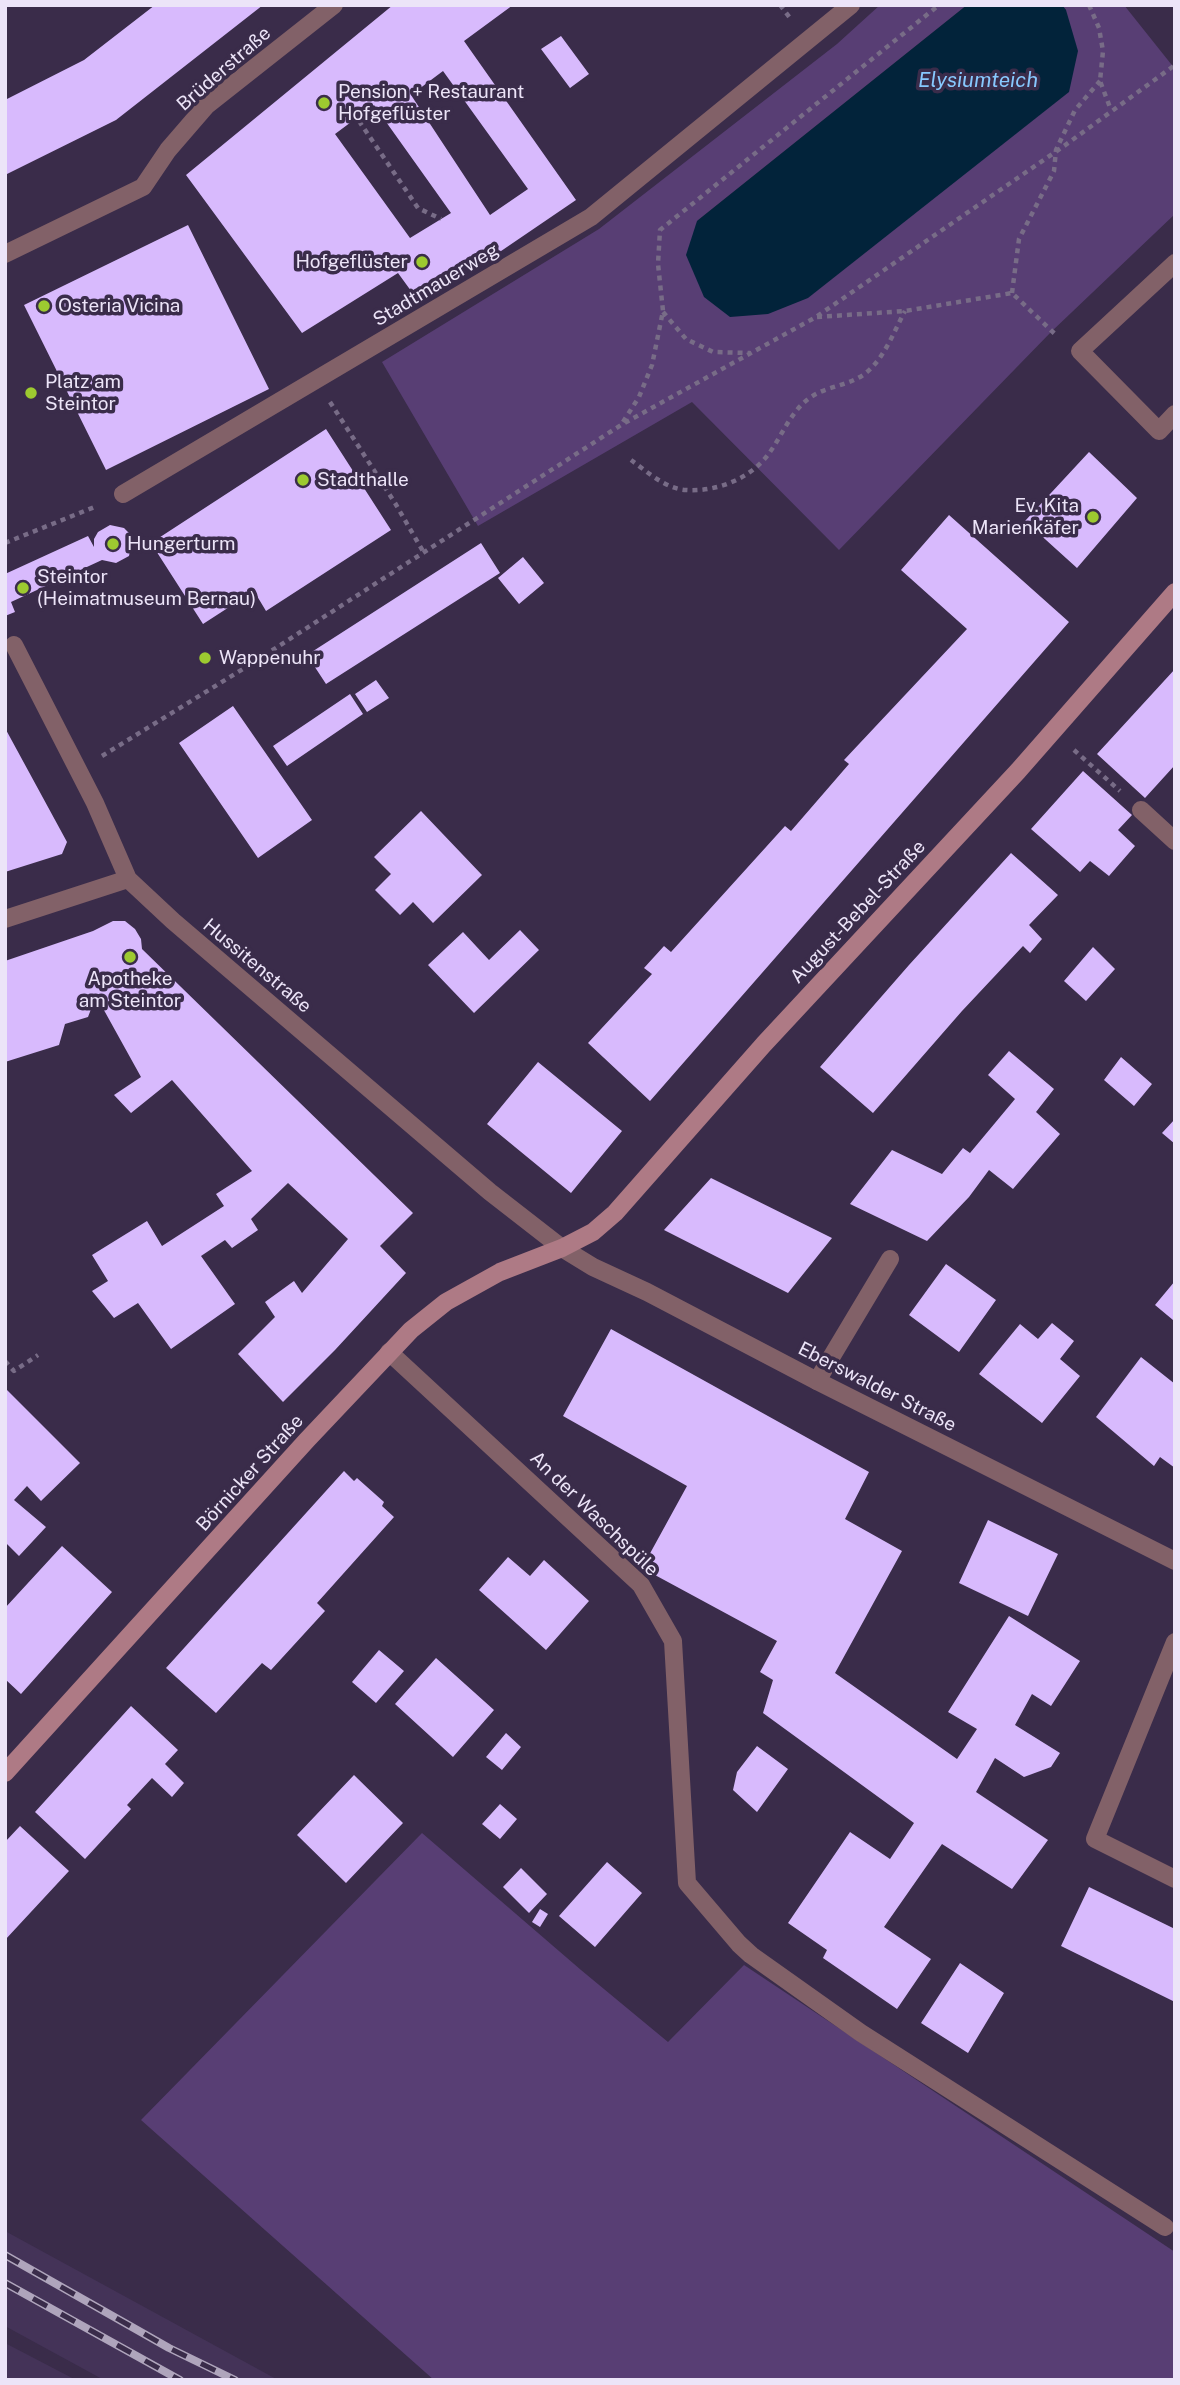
<!DOCTYPE html>
<meta charset="utf-8">
<style>
body{margin:0}
#map{position:relative;width:1180px;height:2385px;overflow:hidden;background:#3a2c4a;font-family:"Public Sans",sans-serif}
canvas{display:block}
.frame{position:absolute;inset:0;border:7px solid #ece4f8;pointer-events:none}
</style>
<div id="map">
<canvas width="1180" height="2385"></canvas>
<div class="frame"></div>
</div>
<script>
const context = document.querySelector('canvas').getContext('2d');
context.lineJoin = 'round';
function fillPath(path, color) {
  context.fillStyle = color;
  context.fill(path, 'evenodd');
}
function strokePath(path, color, width, dash) {
  context.strokeStyle = color;
  context.lineWidth = width;
  context.lineCap = dash ? 'butt' : 'round';
  context.setLineDash(dash || []);
  context.stroke(path);
}
function drawText(font, color, halo, rows, align = 'center') {
  context.font = font + ' "Public Sans",sans-serif';
  context.lineWidth = 7;
  context.setLineDash([]);
  context.textBaseline = 'middle';
  context.strokeStyle = halo;
  context.fillStyle = color;
  for (const [text, x, y, turn = 0] of rows) {
    context.save();
    context.translate(x, y);
    context.rotate((+turn || 0) * Math.PI / 180);
    context.textAlign = isNaN(turn) ? turn : align;
    if (halo) context.strokeText(text, 0, 0);
    context.fillText(text, 0, 0);
    context.restore();
  }
}
fillPath(new Path2D(`
 M5 2231 278 2380H104L5 2326Z
 M5 2343 76 2380H5Z`), '#443358');
fillPath(new Path2D(`
 M880 5H967L697 221 1066 10 1062 5H1124L1175 69V214L1051 332 839 550 692 402 478 526 382 362 599 229 837 44Z
 M422 1833 581 1970 668 2042 744 1965 1175 2252V2380H434L141 2120Z`), '#583e74');
fillPath(new Path2D(`
 M967 5H1062L1066 10 1078 51 1069 92 808 298 768 314 730 317 704 297 686 255 697 221Z`), '#02233a');
fillPath(new Path2D(`
 M155 5H263L116 120 5 175V100L84 60Z
 M393 5H513L464 41 576 200 482 264 478 257 414 295 398 273 302 333 186 175ZM443 71 528 189 490 215 411 95ZM374 105 451 213 410 238 335 134Z
 M561 36 589 74 570 88 541 49Z
 M188 225 269 389 106 470 24 305Z
 M326 429 391 530 266 611 254 591 203 624 151 543Z
 M1089 452 1137 498 1077 568 1025 521Z
 M949 515 1069 622 650 1101 588 1043 652 974 644 968 664 946 671 952 785 826 791 831 849 764 844 760 967 629 901 570Z
 M110 525 124 528 130 534 132 541 129 556 116 563 102 560 11 602 15 612 5 616V574L88 536 94 547V539L98 532Z
 M481 543 500 573 326 684 307 655Z
 M523 557 544 583 519 604 498 578Z
 M1175 669V765L1145 798 1097 754Z
 M376 680 389 698 367 712 355 694Z
 M350 694 363 714 287 766 273 746Z
 M233 706 312 820 258 858 179 743Z
 M5 728 67 842 62 854 5 872Z
 M1083 771 1132 815 1118 830 1135 846 1109 876 1090 861 1080 872 1031 829Z
 M421 811 482 875 433 923 413 902 400 915 375 890 391 874 374 857Z
 M1011 853 1058 895 1029 925 1042 939 1030 953 1023 946 962 1011 873 1113 820 1067 909 965Z
 M113 921H125L135 929 141 939 142 949 413 1213 380 1246 406 1273 335 1350 283 1402 238 1354 275 1317 265 1302 294 1281 302 1293 348 1239 288 1183 251 1219 258 1230 232 1248 225 1240 201 1256 235 1304 171 1349 138 1303 114 1318 92 1291 108 1281 92 1255 147 1221 162 1246 224 1206 216 1194 252 1171 172 1080 131 1113 114 1095 141 1077 100 1003 93 1004 88 1017 65 1024 59 1045 5 1062V961L93 931Z
 M520 930 539 950 474 1013 428 965 463 932 489 960Z
 M1093 947 1115 969 1086 1001 1064 981Z
 M1009 1051 1054 1089 1036 1112 1060 1134 1013 1189 989 1170 969 1197 927 1241 850 1204 892 1150 942 1174 963 1148 970 1153 1015 1099 988 1075Z
 M1121 1057 1152 1084 1134 1106 1104 1080Z
 M538 1062 622 1131 571 1193 487 1124Z
 M1175 1119V1144L1162 1133Z
 M711 1178 832 1238 788 1293 664 1230Z
 M946 1264 996 1300 959 1352 909 1315Z
 M1175 1281V1319L1173 1320 1155 1305Z
 M1052 1323 1074 1341 1060 1359 1080 1376 1042 1423 979 1374 1020 1324 1038 1339Z
 M611 1329 869 1472 845 1519 902 1551 835 1673 957 1759 977 1729 948 1712 1009 1616 1080 1661 1051 1706 1032 1694 1015 1725 1060 1753 1051 1767 1024 1777 995 1758 976 1792 1048 1840 1012 1889 942 1844 884 1927 931 1959 897 2009 823 1958 827 1950 788 1923 850 1832 890 1859 914 1823 763 1713 773 1680 760 1672 777 1641 642 1568 687 1486 563 1416Z
 M1141 1357 1175 1384V1468L1160 1457 1154 1466 1096 1417Z
 M5 1388 80 1463 41 1501 27 1486 14 1500 46 1527 19 1556 5 1542Z
 M344 1471 354 1481 357 1478 384 1502 382 1506 394 1517 317 1603 325 1611 271 1670 262 1663 216 1713 166 1668Z
 M988 1520 1058 1554 1028 1616 959 1583Z
 M62 1546 112 1592 21 1694 5 1679V1608Z
 M508 1557 530 1576 544 1560 589 1601 546 1650 479 1590Z
 M379 1650 404 1671 376 1703 352 1682Z
 M436 1658 494 1710 453 1757 395 1704Z
 M131 1706 178 1750 165 1764 184 1783 172 1797 152 1778 127 1805 131 1809 85 1859 35 1812Z
 M506 1733 521 1747 502 1770 486 1757Z
 M757 1746 788 1769 757 1812 733 1790 737 1772Z
 M354 1775 403 1823 346 1883 297 1835Z
 M500 1804 517 1819 500 1839 482 1824Z
 M20 1826 69 1871 5 1940V1842Z
 M607 1862 642 1893 595 1947 559 1916Z
 M521 1868 547 1894 529 1913 503 1887Z
 M1089 1887 1175 1929V2002L1061 1946Z
 M540 1909 548 1914 540 1927 532 1922Z
 M960 1963 1004 1993 968 2053 921 2023Z`), '#d8bafd');
strokePath(new Path2D(`
 M780 5 790 18
 M1089 5 1099 28 1103 51 1100 81 1111 110
 M359 121 418 208 441 219
 M1012 293 1019 239 1054 171 1056 150 1075 110 1100 81
 M663 312 686 339 713 352 750 353
 M817 317 905 311 1012 293 1056 335
 M330 402 395 503 424 553
 M623 422 639 397 652 365 663 311 658 264 660 230 939 5
 M631 460C646 471 666 489 686 490 716 492 749 479 767 456 782 437 790 411 811 397 824 388 842 386 856 379 881 368 893 333 905 311
 M5 543 97 506
 M1074 750 1120 791
 M102 756 251 664 621 425 816 317 1064 146 1175 65
 M5 1361 14 1371 38 1355`), '#786c87', 4.5, [5, 5]);
strokePath(new Path2D(`
 M1175 263 1080 351 1159 431 1175 414
 M123 494 591 217 851 5
 M389 1352 641 1585 673 1641 687 1883 739 1944 751 1955 861 2033 1165 2227
 M817 1381 890 1259
 M1175 1642 1095 1839 1175 1879`), '#826168', 18);
strokePath(new Path2D(`
 M5 254 143 187 168 150 206 106 334 5
 M14 645 95 803 128 879 173 921 490 1192 562 1248 593 1267 647 1292 817 1381 1175 1561
 M1141 810 1175 841
 M5 919 128 879`), '#826168', 18);
strokePath(new Path2D(`
 M5 1773 307 1440 411 1330 446 1302 500 1272 562 1248 593 1232 615 1213 764 1044 1018 771 1175 592`), '#ae7a85', 18);
const rail = new Path2D(`
 M5 2255 169 2348 235 2380
 M5 2283 180 2380`);
strokePath(rail, '#afa5bc', 8);
strokePath(rail, '#3a2c4a', 5, [16]);
for (const [x, y, r, color] of [
 [324,103,7,"#9dca30"],
 [422,262,7,"#9dca30"],
 [44,306,7,"#9dca30"],
 [31,393,7,"#9dca30"],
 [303,480,7,"#9dca30"],
 [1093,517,7,"#9dca30"],
 [113,544,7,"#9dca30"],
 [23,588,7,"#9dca30"],
 [205,658,7,"#9dca30"],
 [130,957,7,"#9dca30"]
]) {
  const dot = new Path2D();
  dot.arc(x, y, r, 0, 2 * Math.PI);
  context.fillStyle = color;
  context.fill(dot);
  strokePath(dot, '#3a2c4a', 2.5);
}
drawText('19px', '#ece4f8', '#3a2c4a', [
 ["Brüderstraße",224,69,-41],
 ["Stadtmauerweg",436,285,-31],
 ["August-Bebel-Straße",858,912,-47],
 ["Hussitenstraße",257,966,40],
 ["Eberswalder Straße",877,1387,27],
 ["Börnicker Straße",250,1473,-48],
 ["An der Waschspüle",594,1514,44]
]);
drawText('19px', '#ece4f8', '#3a2c4a', [
 ["Pension + Restaurant",338,92],
 ["Hofgeflüster",338,114],
 ["Hofgeflüster",408,262,"right"],
 ["Osteria Vicina",58,306],
 ["Platz am",45,382],
 ["Steintor",45,404],
 ["Stadthalle",317,480],
 ["Ev. Kita",1079,506,"right"],
 ["Marienkäfer",1079,528,"right"],
 ["Hungerturm",127,544],
 ["Steintor",37,577],
 ["(Heimatmuseum Bernau)",37,599],
 ["Wappenuhr",219,658],
 ["Apotheke",130,979,"center"],
 ["am Steintor",130,1001,"center"]
], 'left');
drawText('italic 21px', '#87c8fe', '#3a2c4a', [
 ["Elysiumteich",978,81]
]);
</script>
